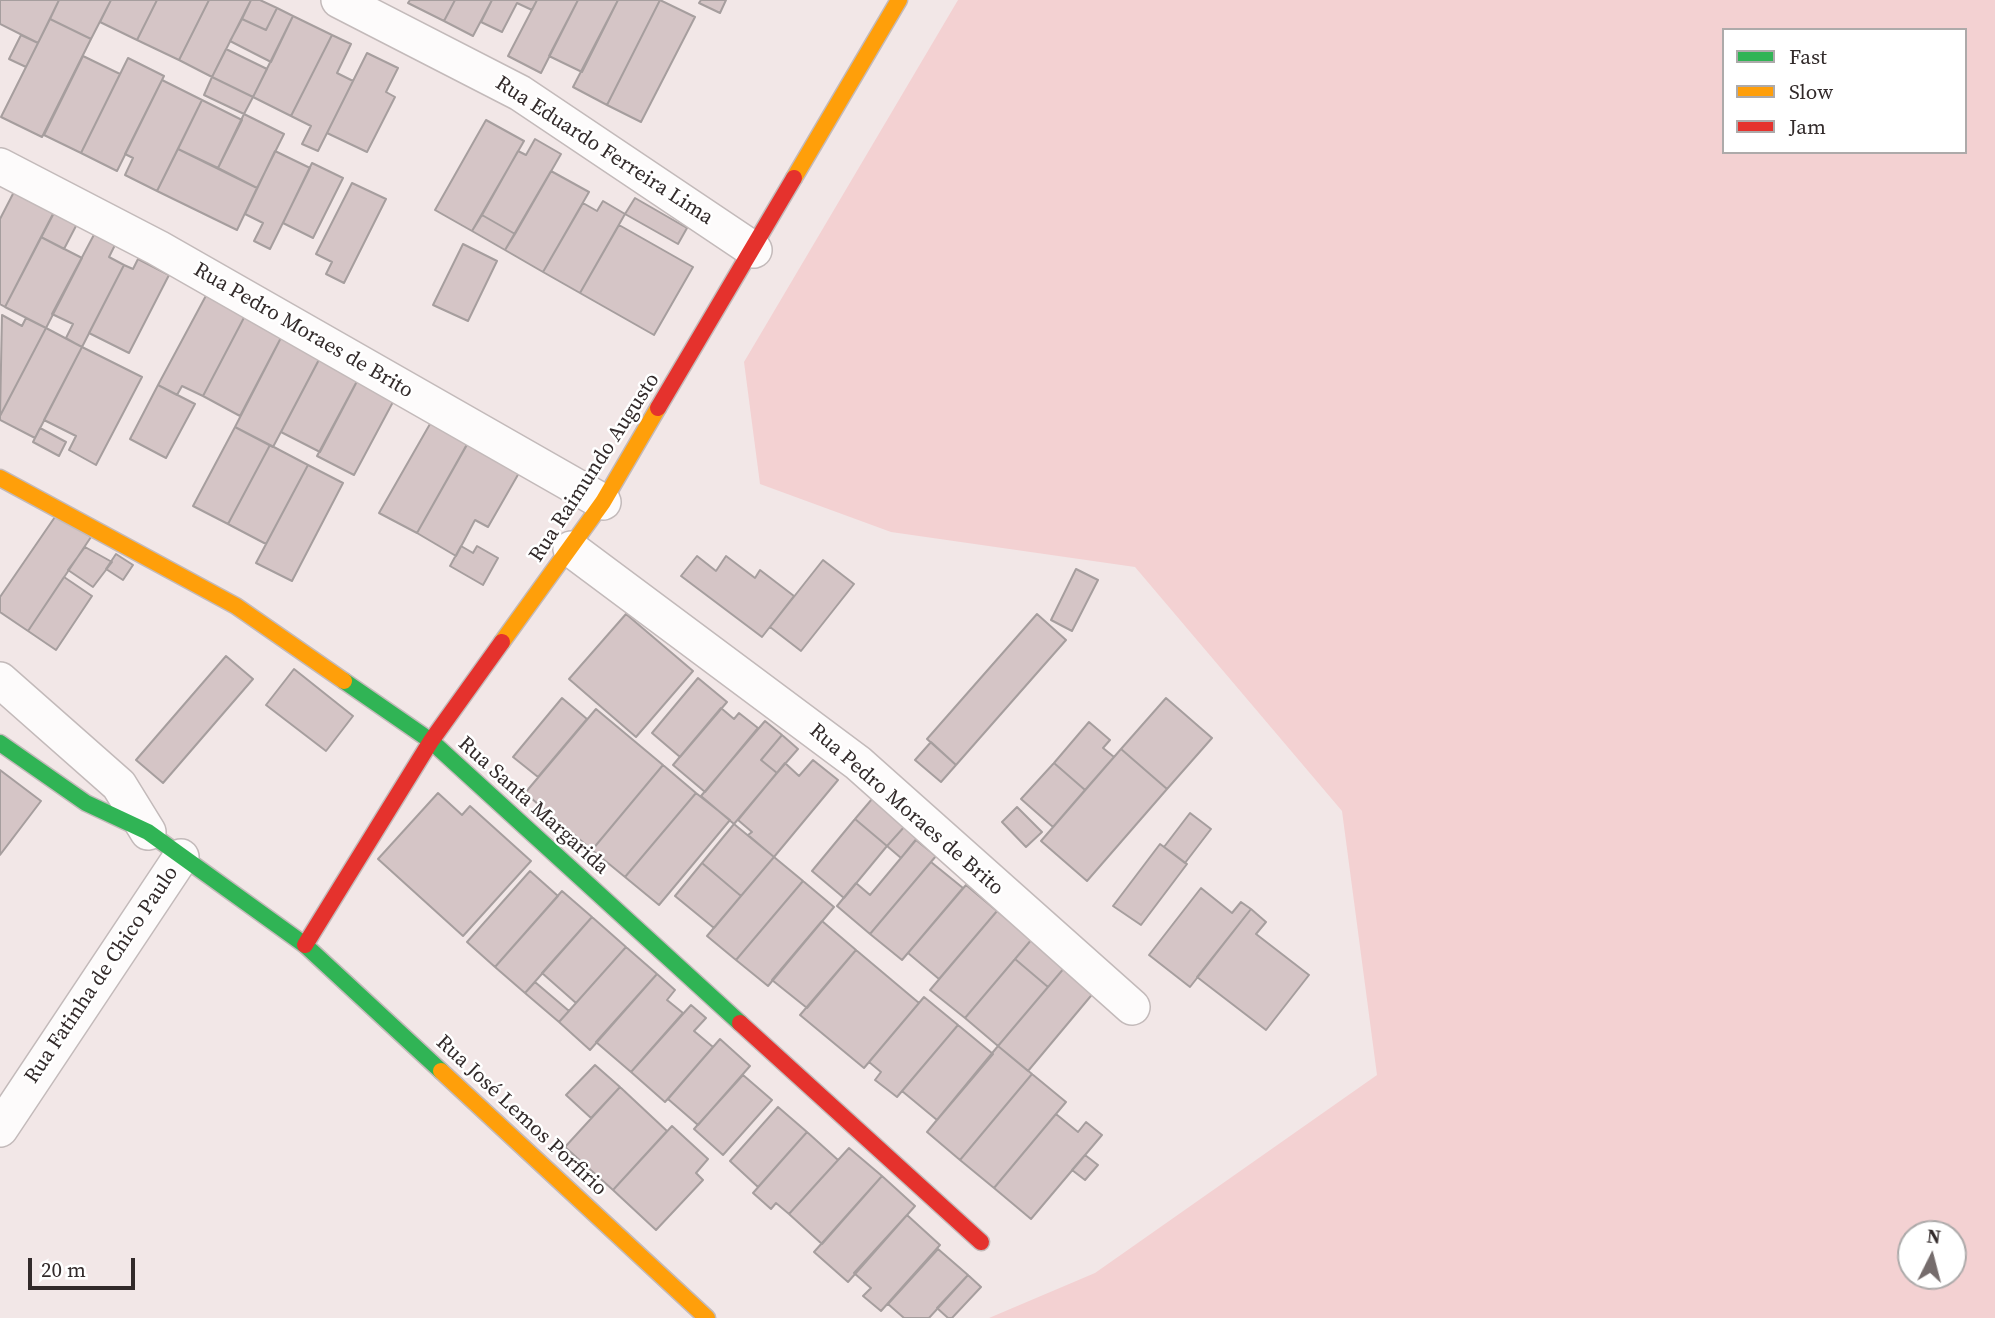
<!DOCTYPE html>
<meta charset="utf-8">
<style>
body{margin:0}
#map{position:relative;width:1995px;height:1318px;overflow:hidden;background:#f2e7e7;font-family:"Source Serif 4",serif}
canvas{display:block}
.legend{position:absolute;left:1722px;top:28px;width:245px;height:126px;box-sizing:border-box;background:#fff;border:2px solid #adaaaa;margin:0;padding:9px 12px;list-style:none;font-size:21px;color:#322a2a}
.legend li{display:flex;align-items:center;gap:14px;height:35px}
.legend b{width:35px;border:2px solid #adaaaa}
.north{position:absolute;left:1897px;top:1220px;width:70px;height:70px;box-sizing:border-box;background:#fff;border:2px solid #adaaaa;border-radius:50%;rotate:6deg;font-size:19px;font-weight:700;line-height:28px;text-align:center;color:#322a2a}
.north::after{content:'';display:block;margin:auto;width:24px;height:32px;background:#756c6c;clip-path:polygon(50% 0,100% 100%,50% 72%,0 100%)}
.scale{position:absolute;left:28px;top:1258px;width:107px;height:32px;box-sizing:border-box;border:4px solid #322a2a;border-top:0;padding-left:9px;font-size:21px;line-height:24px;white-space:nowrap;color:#322a2a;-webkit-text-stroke:5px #fff;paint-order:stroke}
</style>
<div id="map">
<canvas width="1995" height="1318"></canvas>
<ul class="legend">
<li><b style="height:9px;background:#30b455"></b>Fast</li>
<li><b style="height:9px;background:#ff9f0a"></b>Slow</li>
<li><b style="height:9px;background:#e5322d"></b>Jam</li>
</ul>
<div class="north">N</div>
<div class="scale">20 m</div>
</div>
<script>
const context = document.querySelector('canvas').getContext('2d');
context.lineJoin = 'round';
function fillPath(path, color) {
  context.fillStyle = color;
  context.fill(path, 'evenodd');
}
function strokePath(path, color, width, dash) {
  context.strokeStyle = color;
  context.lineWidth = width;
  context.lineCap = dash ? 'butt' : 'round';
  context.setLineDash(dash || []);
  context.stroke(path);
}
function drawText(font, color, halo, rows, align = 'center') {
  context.font = font + ' "Source Serif 4",serif';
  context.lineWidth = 5;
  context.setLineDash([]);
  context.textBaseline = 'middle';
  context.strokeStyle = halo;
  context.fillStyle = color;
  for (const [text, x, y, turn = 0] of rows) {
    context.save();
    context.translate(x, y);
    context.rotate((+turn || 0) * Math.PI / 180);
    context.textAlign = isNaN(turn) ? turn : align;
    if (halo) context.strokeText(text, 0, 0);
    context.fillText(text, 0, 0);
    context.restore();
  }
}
fillPath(new Path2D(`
 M958 0H1995V1318H989L1095 1273 1377 1075 1342 811 1135 567 891 532 760 484 744 362ZM1724 30H1965V152H1724ZM1911 1234H1953V1276H1911Z`), '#f3d1d2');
const building = new Path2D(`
 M0 0H59L38 43 0 24Z
 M59 0H111L91 39 50 19Z
 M111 0H157L137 40 100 22Z
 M157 0H209L179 60 137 40Z
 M209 0H251L212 77 179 60Z
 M251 0H260L277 8 266 30 242 19Z
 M410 0H455L444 21 408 3Z
 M455 0H492L473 36 444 21Z
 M492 0H537L532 10 517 3 502 32 481 22Z
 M537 0H578L541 73 508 56Z
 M578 0H618L582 72 549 56Z
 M618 0H660L607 105 573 87Z
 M660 0 695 17 641 122 607 105Z
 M701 0H726L720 13 699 3Z
 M277 8 293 16 271 62 230 41 242 19 266 30Z
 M293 16 332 35 291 116 253 97Z
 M50 19 91 39 42 137 1 117Z
 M21 35 38 43 26 67 9 59Z
 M332 35 351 44 337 73 353 81 318 151 302 144 311 126 291 116Z
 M226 49 267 69 253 97 212 77Z
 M367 53 398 68 386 92 395 97 367 152 327 133Z
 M83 56 120 74 81 153 44 135Z
 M128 58 164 76 117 171 81 153Z
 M212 77 253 97 244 114 204 95Z
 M162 80 202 100 157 191 125 175 133 158 125 154Z
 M202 100 242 120 218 168 178 149Z
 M244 114 284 134 257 188 218 168Z
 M486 120 524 141 472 231 435 210Z
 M535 139 561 154 515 234 482 215 518 151 526 155Z
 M178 149 257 188 237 230 157 191Z
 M275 151 310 168 270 249 254 241 263 223 245 214Z
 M312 163 343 178 313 238 283 223Z
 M551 171 589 192 543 272 505 250Z
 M352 183 386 199 344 283 326 274 332 262 316 254Z
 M16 188 56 209 5 307 0 304V219Z
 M635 198 687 228 678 244 625 214Z
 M603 201 625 214 580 293 543 272 583 203 597 211Z
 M54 212 77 224 64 249 41 237Z
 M482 215 515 234 505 250 472 231Z
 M619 225 693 267 654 335 580 293Z
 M97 229 118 239 109 257 124 265 82 347 66 338 73 324 52 314Z
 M41 237 82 258 46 328 5 307Z
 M463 244 497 261 468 321 433 305Z
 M138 259 169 275 129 353 89 333 124 265 133 269Z
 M209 290 248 310 203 396 182 386 177 395 158 385Z
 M248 310 285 330 240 416 203 396Z
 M2 315 22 326 26 318 46 328 0 416Z
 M46 328 82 347 35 438 0 420V416Z
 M285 330 324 350 273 447 235 427Z
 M82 347 142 377 96 465 69 450 76 436 44 420Z
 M322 354 364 368 320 452 281 432Z
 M364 368 401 387 354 475 317 456Z
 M158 385 195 404 166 458 130 439Z
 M438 410 468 443 417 533 379 513Z
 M235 427 270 445 228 524 193 506Z
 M40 428 66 442 59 456 33 442Z
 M475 430 527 459 488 527 475 520 456 556 417 533Z
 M270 445 308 465 266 544 228 524Z
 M308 465 343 483 292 581 256 563Z
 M57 514 91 537 28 631 0 612V597Z
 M461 546 473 553 477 546 498 558 483 585 450 566Z
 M85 547 112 562 93 587 68 570Z
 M116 554 133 565 123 580 106 569Z
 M697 556 716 571 726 556 755 578 760 570 794 596 762 637 681 576Z
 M823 560 854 584 801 651 770 627Z
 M1076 569 1098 580 1072 631 1051 620Z
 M64 577 92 596 56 650 28 631Z
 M626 614 693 671 636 737 569 679Z
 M1037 614 1066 640 956 765 927 739Z
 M226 656 253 679 163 783 136 760Z
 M294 669 353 716 326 751 266 705Z
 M698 678 727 702 680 757 652 733Z
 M562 698 587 719 538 777 513 757Z
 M1166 698 1212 738 1167 789 1121 749Z
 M721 708 734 719 739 713 758 728 705 792 673 765Z
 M596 709 663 765 592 850 525 793Z
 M765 721 782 735 761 760 777 773 734 824 701 796Z
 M1089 722 1110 740 1103 748 1114 757 1085 790 1054 763Z
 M782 735 798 749 777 773 761 760Z
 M931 742 956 765 941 782 915 760Z
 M1121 749 1167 789 1087 881 1041 841Z
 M813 760 838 780 774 857 748 835 752 832 738 820 785 763 799 776Z
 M1054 763 1085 790 1053 827 1021 799Z
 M663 765 696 793 625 877 592 850Z
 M0 770 41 801 0 855Z
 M438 793 462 815 470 806 531 861 463 936 378 859Z
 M696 793 730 820 659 905 625 877Z
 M872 799 905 826 887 846 855 819Z
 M1017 807 1042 832 1026 847 1002 822Z
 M1190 813 1211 829 1185 863 1164 847Z
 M855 819 887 846 844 898 812 871Z
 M734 824 774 857 741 896 702 863Z
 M905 826 918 837 901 858 887 846Z
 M916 840 936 856 870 934 837 906 856 883 870 895Z
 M1160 844 1187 864 1141 925 1113 906Z
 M774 857 803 881 736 960 707 936Z
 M931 862 963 888 902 960 870 934Z
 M702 863 741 896 714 928 675 896Z
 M530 871 558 896 495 967 467 942Z
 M803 881 834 907 768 986 736 960Z
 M966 885 997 911 939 979 908 953Z
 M1201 888 1232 913 1241 902 1251 909 1190 987 1149 955Z
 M562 891 592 917 525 993 495 967Z
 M1251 909 1266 922 1256 934 1309 975 1266 1030 1197 977Z
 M997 911 1032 939 965 1018 930 990Z
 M592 917 626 947 576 1003 542 973Z
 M822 921 856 950 807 1008 772 980Z
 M1032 939 1065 967 1048 987 1015 959Z
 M626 947 657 974 590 1050 559 1022Z
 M856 950 919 1003 864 1068 800 1015Z
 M1015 959 1048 987 998 1046 965 1018Z
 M1065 967 1095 991 1028 1071 998 1046Z
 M657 974 675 990 667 1000 683 1013 631 1072 596 1042Z
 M535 982 569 1011 559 1022 525 993Z
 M924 997 958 1025 897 1097 875 1080 881 1072 869 1062Z
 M691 1005 706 1018 694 1031 713 1047 665 1102 631 1072Z
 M958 1025 993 1054 937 1120 902 1091Z
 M720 1039 750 1066 698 1125 668 1099Z
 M998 1046 1032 1074 960 1160 927 1132Z
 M595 1065 620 1087 591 1118 566 1095Z
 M1032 1074 1066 1102 994 1188 960 1160Z
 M743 1075 772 1100 723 1155 694 1129Z
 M620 1087 667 1131 613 1190 565 1147Z
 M778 1107 807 1132 758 1187 730 1161Z
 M1056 1114 1078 1132 1086 1122 1102 1135 1031 1219 994 1188Z
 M672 1126 708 1159 696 1173 703 1180 656 1230 613 1190Z
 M807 1132 838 1160 789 1214 776 1203 771 1209 753 1193Z
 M849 1148 882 1176 822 1244 789 1214Z
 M1085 1155 1098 1165 1085 1180 1072 1170Z
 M882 1176 915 1206 848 1282 814 1252Z
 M907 1215 940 1245 881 1311 863 1296 871 1288 854 1273Z
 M938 1249 968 1275 929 1318H904L888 1304Z
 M968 1275 981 1287 952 1318H948L937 1308Z`);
fillPath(building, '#d5c5c6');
strokePath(building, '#a69e9e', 2);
const street = new Path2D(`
 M339 0 520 93 754 250
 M0 166 158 248 603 502
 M571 549 858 763 1132 1007
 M0 680 119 785 148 832
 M0 1129 181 857`);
const fast = new Path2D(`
 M344 681 431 741 740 1023
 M0 743 86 803 148 832 305 945 441 1071`);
const slow = new Path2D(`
 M794 178 899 0
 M0 478 236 606 344 681
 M502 642 603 502 658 408
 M441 1071 707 1318`);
const jam = new Path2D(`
 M658 408 794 178
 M305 945 431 741 502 642
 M740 1023 981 1242`);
strokePath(street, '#c3baba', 38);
strokePath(fast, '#c3baba', 19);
strokePath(slow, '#c3baba', 19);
strokePath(jam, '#c3baba', 19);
strokePath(street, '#fdfbfb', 35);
strokePath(fast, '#30b455', 16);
strokePath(slow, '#ff9f0a', 16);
strokePath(jam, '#e5322d', 16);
drawText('21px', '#322a2a', '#fff', [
 ["Rua Eduardo Ferreira Lima",604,151,33],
 ["Rua Pedro Moraes de Brito",303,331,30],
 ["Rua Raimundo Augusto",595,468,-57],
 ["Rua Santa Margarida",533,806,42],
 ["Rua Pedro Moraes de Brito",906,810,41],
 ["Rua Fatinha de Chico Paulo",102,975,-56],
 ["Rua José Lemos Porfirio",521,1116,43]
]);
</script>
